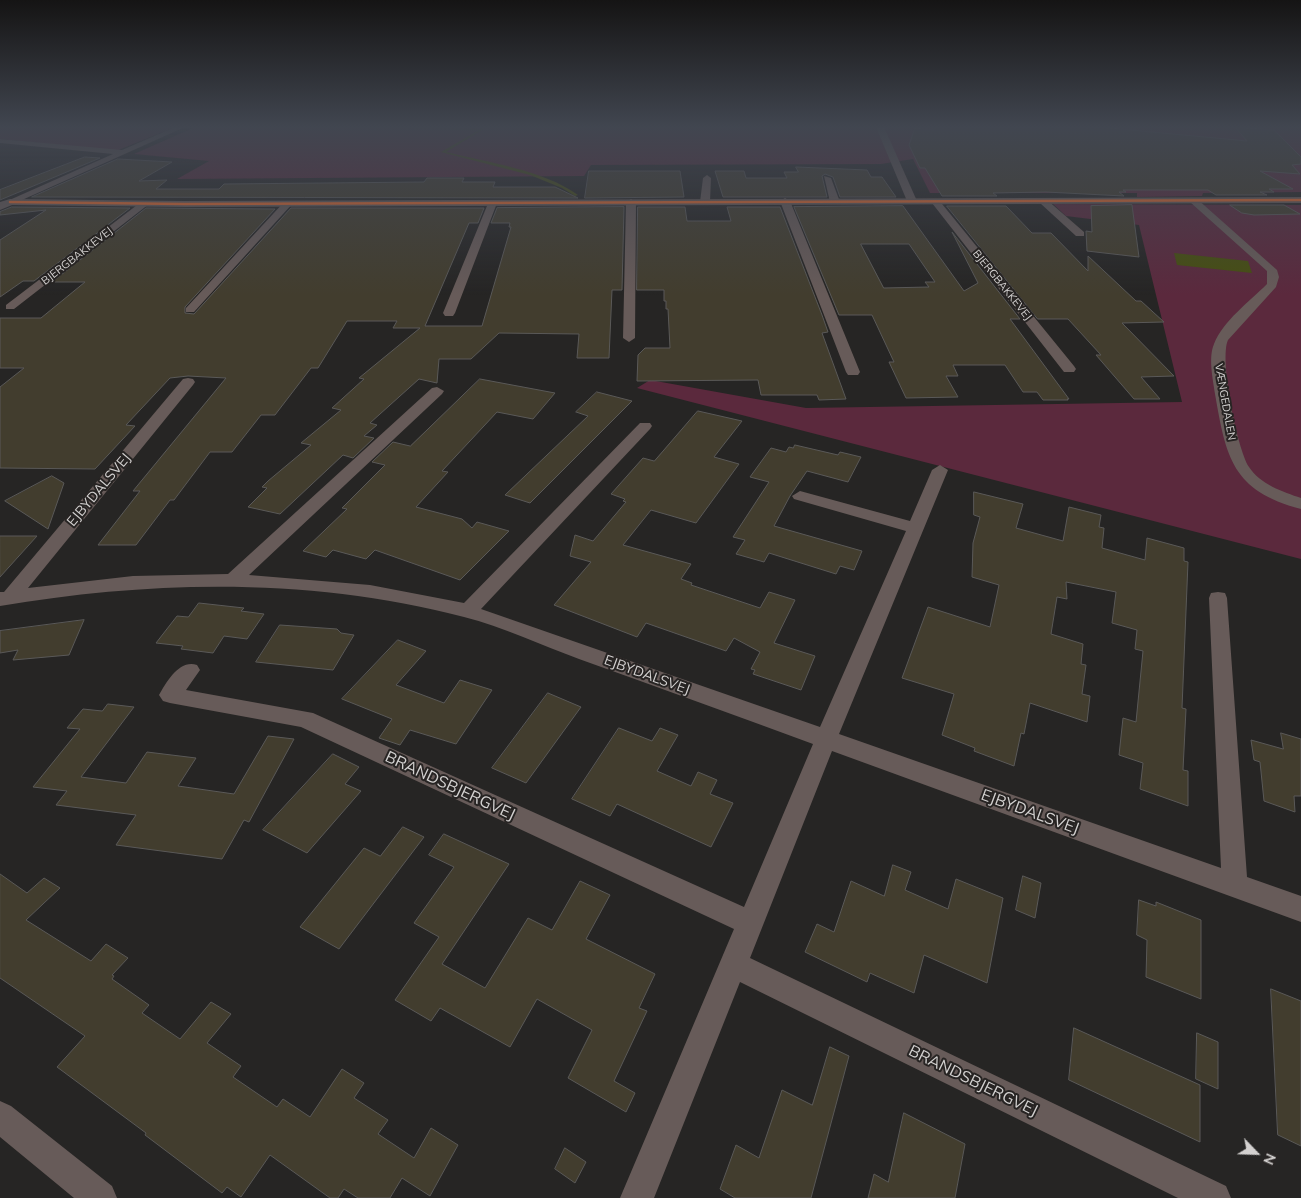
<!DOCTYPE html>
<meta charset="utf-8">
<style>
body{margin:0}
#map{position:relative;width:1301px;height:1198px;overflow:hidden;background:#262524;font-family:Mulish,sans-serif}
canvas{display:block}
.north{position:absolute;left:1231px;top:1128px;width:50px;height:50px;-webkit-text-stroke:4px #272423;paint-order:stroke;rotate:114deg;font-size:14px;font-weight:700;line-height:20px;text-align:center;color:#d3d1d0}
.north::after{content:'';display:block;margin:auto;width:18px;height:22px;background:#d3d1d0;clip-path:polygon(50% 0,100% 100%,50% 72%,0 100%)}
</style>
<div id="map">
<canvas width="1301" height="1198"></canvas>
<div class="north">N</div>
</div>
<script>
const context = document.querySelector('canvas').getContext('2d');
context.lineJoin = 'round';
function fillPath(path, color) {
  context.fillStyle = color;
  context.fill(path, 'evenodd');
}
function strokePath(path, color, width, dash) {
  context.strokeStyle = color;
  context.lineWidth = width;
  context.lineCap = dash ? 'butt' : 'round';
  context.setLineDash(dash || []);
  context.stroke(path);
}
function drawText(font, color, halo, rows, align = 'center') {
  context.font = font + ' Mulish,sans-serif';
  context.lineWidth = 4;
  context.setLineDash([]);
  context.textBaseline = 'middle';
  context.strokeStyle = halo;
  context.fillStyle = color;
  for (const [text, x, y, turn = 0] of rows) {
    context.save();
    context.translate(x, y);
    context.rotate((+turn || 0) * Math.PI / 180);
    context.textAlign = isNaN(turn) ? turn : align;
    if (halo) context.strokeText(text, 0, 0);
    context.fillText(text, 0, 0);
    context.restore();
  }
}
fillPath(new Path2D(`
 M0 127H175L116 151 0 139Z
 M195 127H1301V192L1203 193 1202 196 1137 197V193H930L913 159 881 164 591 165 584 176 177 179 209 161 134 154Z
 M1053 204 1301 205V559L637 388 650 380 806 408 1182 402 1139 225 1066 216Z`), '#5b293d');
fillPath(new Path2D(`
 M1174 253 1248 261 1252 273 1177 265Z`), '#474e10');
fillPath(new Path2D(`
 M361 127 481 129 487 127 446 152C486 162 544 170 578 195L575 196 562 188 530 175 441 152 479 130Z`), '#474e10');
const building = new Path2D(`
 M933 127H1099L1247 141 1235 127 1274 130 1301 157V164L1292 165 1300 174 1260 171 1293 189H1269L1274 192H1260L1267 195H1216L1208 190H1123L1126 192H1119L1124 196 1046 192 993 193 997 196H942L925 168H920L909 145 915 128 933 130Z
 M85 157 100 158 0 200V190Z
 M118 159 172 162 139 181 167 180 156 189H219L224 184 424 182 427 178H464L462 182H495L493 187H555L578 198 32 197Z
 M796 167 867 170 871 177H882L896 197H840L833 177 825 174 822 176 827 197H723L715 171H744L746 178H787L784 172H798Z
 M589 171H680L684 197 585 198Z
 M1132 205 1139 257 1087 251 1086 231 1092 232 1091 206Z
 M1230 205H1284L1300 214 1254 215 1242 213Z
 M903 206 964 291 978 283 952 232 1020 319H1010L1069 399H1067L1068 400H1043L1037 392H1023L1005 365H953L958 376H946L958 397 906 398 889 362H894L872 315H839L794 207ZM861 244H909L935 282H925L929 287 884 288Z
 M947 206H1006L1032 233H1051L1088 271V256L1136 301H1141L1164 322 1122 323 1174 376 1141 377 1160 399H1134L1096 355H1101L1068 319H1038Z
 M12 207 130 208 34 281H23L0 297V240L46 210 0 215V212Z
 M624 207 622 290H612L609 358H577L579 334 499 333 471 359H439L437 383 419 379 370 423 377 425 364 436 374 438 353 458 343 455 280 514 248 507 267 488 262 487 268 481 311 445 301 443 341 410 332 408 364 379 359 378 420 328H393L397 321H347L318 368H311L275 415H261L232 452H210L174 500H170L136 545H98L140 491H133L226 378 188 376 170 378 126 425 135 426 95 469 0 468V387L24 368H0V318H41L85 282H52L146 208 275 209 185 307V313L194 314 291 208H484L478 223H469L425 326H482L511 227H509L510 223H491L497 208Z
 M638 207H685L687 221H731L727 207H780L822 315 828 332 822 333 846 399 819 400 817 395H761L758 380 637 381 638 355 645 348H670L668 309H666V301H664V290H637Z
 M480 379 555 393 533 419 497 412 442 471 448 472 416 507 462 519 472 528 477 522 509 531 460 580 375 550 366 559 333 550 326 557 303 551 347 509 342 508 385 465 372 462 393 442 410 446Z
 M597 392 632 401 530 503 505 495 588 416 576 412Z
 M698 411 742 421 714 457 739 464 696 523 651 510 623 545 691 564 681 579 692 583 691 585 760 608 769 592 795 600 774 643 815 656 801 690 753 674 755 670 751 669 760 652 734 638 726 651 646 623 637 637 554 605 591 562 570 556 575 535 593 541 626 502 623 501 625 499 611 494 643 458 654 461Z
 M795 445 838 455 840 452 861 457 848 482 807 471 790 496 774 526 862 551 854 570 840 566 836 574 769 553 764 562 736 554 745 540 733 537 769 482 750 477 771 448 786 452 789 447 793 448Z
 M52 476 64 483 48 529 5 501Z
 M974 492 1023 504 1016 528 1063 541 1069 507 1101 515 1099 527 1104 528 1102 548 1145 560 1147 538 1184 548V561L1188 562 1182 708 1186 709 1183 770 1188 771V806L1140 789 1143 763 1119 755 1123 718 1136 722 1143 651 1135 649 1137 630 1112 623 1116 592 1066 582 1067 599 1057 597 1051 634 1083 644 1081 664 1086 665 1082 694 1090 696 1087 722 1030 703 1024 734 1021 733 1014 766 974 751 975 748 942 735 954 694 902 678 928 607 990 627 999 585 972 577 973 543 980 517 974 515Z
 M0 536H37L0 577Z
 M199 603 244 608 241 611 264 614 247 639 224 636 213 653 181 649 183 646 156 643 177 616 188 617Z
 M84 620 69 655 13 660 18 650 0 653V631Z
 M280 625 337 629 341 633 354 635 333 670 256 662Z
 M398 640 426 651 396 685 444 703 460 680 492 690 456 744 410 730 400 745 379 738 392 719 342 699Z
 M548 693 581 707 526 783 492 768Z
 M108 704 134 707 81 777 126 783 147 752 196 758 178 786 234 794 268 736 294 739 249 822 244 820 222 859 116 845 136 815 56 805 67 791 33 787 80 729 67 728 83 709 102 711Z
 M619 728 652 741 660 728 678 735 657 771 691 786 698 772 717 780 710 794 733 803 711 847 617 804 610 816 572 799Z
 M1281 733 1301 739V796H1294L1295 812 1264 801 1260 762 1254 760 1251 740 1283 749Z
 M333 754 359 767 345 784 361 791 307 853 263 830Z
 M403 827 424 837 339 949 300 927 364 848 380 856Z
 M444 834 509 864 442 964 485 988 528 918 552 930 580 881 610 895 586 939 655 974 639 1008 647 1011 614 1081 635 1093 626 1112 568 1078 592 1030 537 999 510 1047 440 1008 431 1021 395 1000 439 937 414 923 454 867 429 855Z
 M893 865 911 872 905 890 948 909 956 879 1003 898 987 983 924 955 914 993 870 973 867 982 805 952 817 924 834 932 851 881 884 896Z
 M0 874 27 893 44 878 60 888 26 920 91 961 106 944 128 958 112 975 114 976 112 979 149 1005 142 1013 180 1039 211 1002 231 1014 207 1043 241 1066 233 1077 277 1107 283 1099 310 1117 342 1069 364 1083 354 1098 388 1120 378 1134 414 1158 431 1128 458 1145 430 1196 402 1178 390 1198H358L344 1189 338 1198H330L270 1155 241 1197 227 1187 222 1193 145 1135 146 1133 57 1067 85 1036 0 978Z
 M1023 876 1041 883 1035 918 1016 910Z
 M1139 900 1156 906V902L1201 920V999L1146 977 1147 940 1137 935Z
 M1271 989 1301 1001V1146L1278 1135Z
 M1074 1028 1200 1085V1142L1069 1080Z
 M1197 1033 1218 1042V1089L1196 1079Z
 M830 1047 849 1056 811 1198H735L720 1189 736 1145 759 1158 782 1090 812 1105Z
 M904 1113 965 1144 955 1198H868L874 1174 888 1182Z
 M565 1148 586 1162 575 1183 555 1169Z`);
fillPath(building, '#423d2e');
strokePath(building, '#5a5958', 1);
fillPath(new Path2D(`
 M175 127H185L13 204 5 202 113 154 0 143V139L122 150Z
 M876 127H884L917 201 915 203 907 201Z
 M707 175 711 178 710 202 705 205 700 202 703 178Z
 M824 176 831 178 840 202 838 204 830 202Z
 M785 198 790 201 860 372 858 375H848L846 372 780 201Z
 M1190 198H1196L1277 270 1279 277 1276 287 1228 340C1219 359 1237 448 1249 467 1260 484 1283 492 1301 498V509C1232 491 1226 457 1215 394 1213 379 1208 358 1214 344 1223 321 1249 302 1267 284V271L1190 202Z
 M631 199 636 202 635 338 629 342 623 338 626 202Z
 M932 199H938L1074 366 1076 369 1074 372H1064L932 203Z
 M1040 199H1046L1084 232V236H1076L1040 203Z
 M285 201 293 203 194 312H186V308Z
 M489 201 497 203 455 313 453 316H445L443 313Z
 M141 202 149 204 14 309H6V305Z
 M188 378 193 379 195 382 193 385 28 588 133 576 228 574 432 388 437 387 444 391 442 394 249 575 370 585 464 603 640 423H650L652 426 650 429 481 609 820 727 906 531 794 499 792 496 800 491 910 521 932 470 940 465 948 470 839 734 1221 868 1209 598 1211 593 1218 592 1225 593 1227 598 1247 877 1301 896V922L832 751 750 958 1226 1186 1231 1198H1178L740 982 654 1198H620L734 929 301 727 170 703 163 701 159 695C167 681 180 659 197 665L200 670 186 690 313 713 744 907 813 744C735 715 657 687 579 659 541 645 503 627 464 617 314 577 152 580 0 606V592H4L183 379Z
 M0 1101 11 1106 112 1186 117 1198H74L0 1137Z`), '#675b59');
fillPath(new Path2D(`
 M1301 197V203L185 207 12 205 0 210V202L10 199 185 201Z`), '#675b59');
strokePath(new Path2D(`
 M10 202 185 204 1301 200`), '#f36c2b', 2.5);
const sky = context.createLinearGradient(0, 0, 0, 295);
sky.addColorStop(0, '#151414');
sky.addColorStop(0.43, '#414650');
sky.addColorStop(1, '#41465000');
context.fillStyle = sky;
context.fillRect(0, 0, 1301, 295);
drawText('11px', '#d3d1d0', '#272423', [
 ["BJERGBAKKEVEJ",77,256,-38],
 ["BJERGBAKKEVEJ",1002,285,51],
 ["VÆNGEDALEN",1225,402,80]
]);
drawText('14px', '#d3d1d0', '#272423', [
 ["EJBYDALSVEJ",99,490,-50],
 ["EJBYDALSVEJ",647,675,20]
]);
drawText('16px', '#d3d1d0', '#272423', [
 ["BRANDSBJERGVEJ",450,786,25],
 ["EJBYDALSVEJ",1030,812,20],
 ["BRANDSBJERGVEJ",973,1081,26]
]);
</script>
